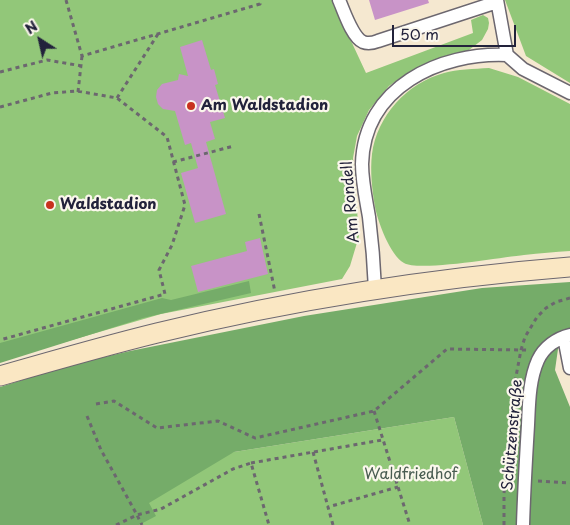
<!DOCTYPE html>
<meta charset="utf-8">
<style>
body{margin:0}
#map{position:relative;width:570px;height:525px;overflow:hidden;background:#f5e8d0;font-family:"Playpen Sans",sans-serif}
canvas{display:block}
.north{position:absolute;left:15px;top:15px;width:50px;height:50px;-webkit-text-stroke:4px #fbf7ec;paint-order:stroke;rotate:325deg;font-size:14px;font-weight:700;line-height:20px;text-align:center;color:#22223b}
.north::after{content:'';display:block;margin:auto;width:18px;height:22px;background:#22223b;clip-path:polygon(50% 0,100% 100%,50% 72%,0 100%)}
.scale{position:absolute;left:392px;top:25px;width:124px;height:22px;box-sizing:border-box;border:2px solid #22223b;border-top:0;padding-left:6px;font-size:15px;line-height:18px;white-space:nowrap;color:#22223b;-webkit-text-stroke:4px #fbf7ec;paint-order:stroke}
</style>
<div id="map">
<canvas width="570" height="525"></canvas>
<div class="north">N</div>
<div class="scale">50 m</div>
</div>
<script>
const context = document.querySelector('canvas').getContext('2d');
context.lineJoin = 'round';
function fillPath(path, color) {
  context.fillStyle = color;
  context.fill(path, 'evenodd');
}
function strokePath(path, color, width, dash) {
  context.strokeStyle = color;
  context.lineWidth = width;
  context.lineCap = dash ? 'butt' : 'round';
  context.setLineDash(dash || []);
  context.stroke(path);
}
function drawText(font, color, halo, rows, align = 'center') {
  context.font = font + ' "Playpen Sans",sans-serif';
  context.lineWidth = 4.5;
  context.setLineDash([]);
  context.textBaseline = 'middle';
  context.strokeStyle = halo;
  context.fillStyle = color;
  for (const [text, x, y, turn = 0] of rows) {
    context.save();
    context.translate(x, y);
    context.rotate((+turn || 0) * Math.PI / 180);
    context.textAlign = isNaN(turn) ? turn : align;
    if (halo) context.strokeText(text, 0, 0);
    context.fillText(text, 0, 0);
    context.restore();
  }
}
fillPath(new Path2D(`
 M0 0H332L366 73 473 33 471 20 483 15 488 18 489 23 488 29 482 40 465 53 442 58 409 72 389 86 369 110 357 136 353 158 359 236 350 266 342 279 161 314 0 361Z
 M505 0H570V83L526 56Z
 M489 68 518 77 570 104V251C555 252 540 253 524 255 503 257 419 272 404 263 390 255 378 222 375 207 372 189 370 171 372 154 377 116 407 83 444 73 457 69 474 69 489 68Z
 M454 417 483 525H123L0 480 234 452Z`), '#92c779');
fillPath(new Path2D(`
 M249 281 251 293 143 318 0 363V343L162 298 171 300Z
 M570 282V329H567L558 349 555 370 570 407V525H483L454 417 234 452 149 503 156 516 139 525H0V387L70 365 130 351 304 316 482 288Z`), '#75ac69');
fillPath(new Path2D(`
 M369 0H428L429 3 375 20Z
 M202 40 211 70 214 69 218 84 215 85 225 118 210 122 215 139 206 142 226 214 195 223 181 173 198 168 191 143 185 145 175 111 163 109 158 104 156 97 157 90 162 84 178 80 179 74 188 76 180 47Z
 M260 238 268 274 198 292 191 266 247 251 245 242Z`), '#c893c7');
const street = new Path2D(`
 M339 0C344 11 352 37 363 42 368 44 373 43 378 41L497 2
 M497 0 507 55
 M507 55 523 69 570 93
 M375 289C374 265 372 241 369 217 366 199 362 182 362 164 364 87 440 52 507 55
 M564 337 570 368
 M523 525C524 492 526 458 528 425 529 404 529 380 538 360 544 347 557 338 570 335`);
const secondary = new Path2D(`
 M0 376C52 361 104 346 157 333 292 300 431 278 570 267`);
strokePath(street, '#6c676f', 15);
strokePath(secondary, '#6c676f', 21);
strokePath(new Path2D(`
 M66 0 82 56 260 4 259 0
 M0 72 47 60 82 66
 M78 92 82 56
 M117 98 158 34
 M0 107 52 93 77 91 117 98 167 137 185 205 172 245 159 270 165 294 0 340
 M173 162 234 146
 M259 214 275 292
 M96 404 114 401 157 428 218 421 255 438 374 411 447 349 528 350
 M374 411 410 525
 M87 416 101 450 137 515 161 509 233 469 251 463 269 525
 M313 452 328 507
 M251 463 382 440
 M538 481 570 483
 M116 525 137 515 142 525
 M333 525 328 507 398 487
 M504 525V493L514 387 521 350 525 337 537 317 546 308 556 302 570 298`), '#6c676f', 3, [4, 4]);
strokePath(street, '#fff', 12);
strokePath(secondary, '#fae7c3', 19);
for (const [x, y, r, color] of [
 [191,106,5,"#c8321e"],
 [50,205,5,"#c8321e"]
]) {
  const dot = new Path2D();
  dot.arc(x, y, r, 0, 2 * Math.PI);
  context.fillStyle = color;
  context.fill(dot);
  strokePath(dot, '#fbf7ec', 2);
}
drawText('bold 15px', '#22223b', '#fbf7ec', [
 ["Am Waldstadion",201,106],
 ["Waldstadion",60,205]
], 'left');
drawText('15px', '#22223b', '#fbf7ec', [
 ["Am Rondell",351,202,-95],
 ["Schützenstraße",513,435,-85]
]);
drawText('15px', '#495c51', '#fbf7ec', [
 ["Waldfriedhof",411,475]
]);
</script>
